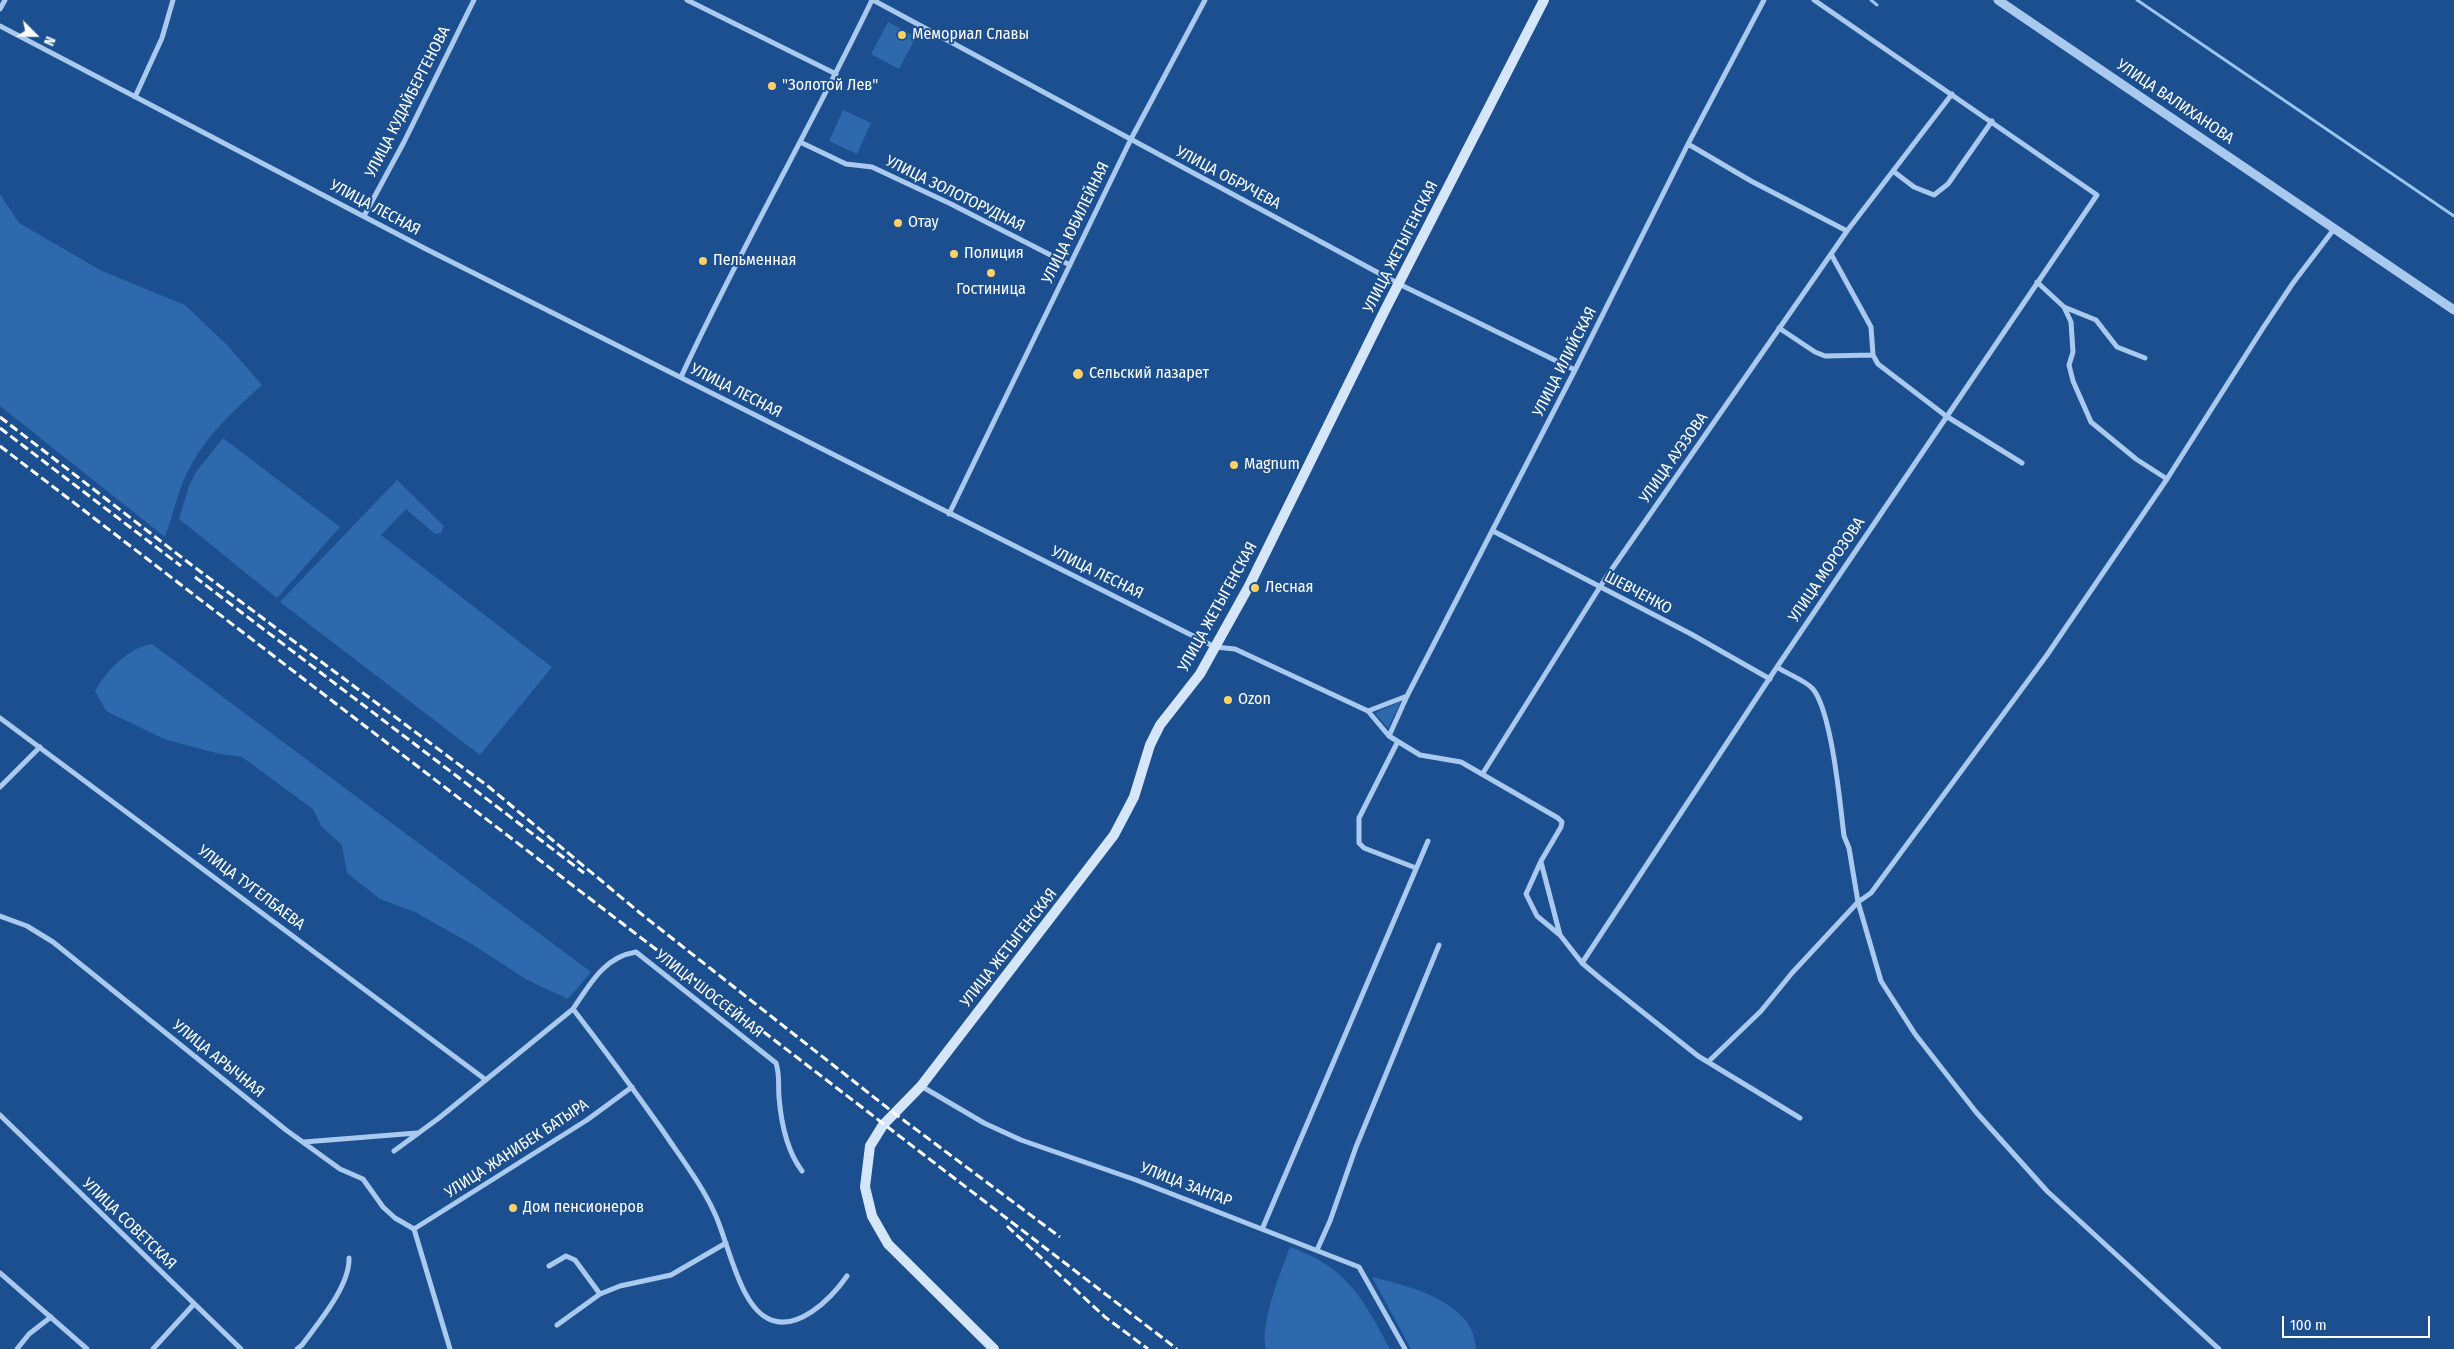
<!DOCTYPE html>
<meta charset="utf-8">
<style>
body{margin:0}
#map{position:relative;width:2454px;height:1349px;overflow:hidden;background:#1b4f8f;font-family:"Fira Sans Condensed",sans-serif}
canvas{display:block}
.north{position:absolute;left:10px;top:10px;width:50px;height:50px;-webkit-text-stroke:4px #1b4f8f;paint-order:stroke;rotate:113deg;font-size:14px;font-weight:700;line-height:20px;text-align:center;color:#fff}
.north::after{content:'';display:block;margin:auto;width:18px;height:22px;background:#fff;clip-path:polygon(50% 0,100% 100%,50% 72%,0 100%)}
.scale{position:absolute;left:2282px;top:1316px;width:148px;height:22px;box-sizing:border-box;border:2px solid #fff;border-top:0;padding-left:6px;font-size:15px;line-height:18px;white-space:nowrap;color:#fff;-webkit-text-stroke:4px #1b4f8f;paint-order:stroke}
</style>
<div id="map">
<canvas width="2454" height="1349"></canvas>
<div class="north">N</div>
<div class="scale">100 m</div>
</div>
<script>
const context = document.querySelector('canvas').getContext('2d');
context.lineJoin = 'round';
function fillPath(path, color) {
  context.fillStyle = color;
  context.fill(path, 'evenodd');
}
function strokePath(path, color, width, dash) {
  context.strokeStyle = color;
  context.lineWidth = width;
  context.lineCap = dash ? 'butt' : 'round';
  context.setLineDash(dash || []);
  context.stroke(path);
}
function drawText(font, color, halo, rows, align = 'center') {
  context.font = font + ' "Fira Sans Condensed",sans-serif';
  context.lineWidth = 4;
  context.setLineDash([]);
  context.textBaseline = 'middle';
  context.strokeStyle = halo;
  context.fillStyle = color;
  for (const [text, x, y, turn = 0] of rows) {
    context.save();
    context.translate(x, y);
    context.rotate((+turn || 0) * Math.PI / 180);
    context.textAlign = isNaN(turn) ? turn : align;
    if (halo) context.strokeText(text, 0, 0);
    context.fillText(text, 0, 0);
    context.restore();
  }
}
fillPath(new Path2D(`
 M888 22 916 37 899 69 871 54Z
 M843 110 871 123 857 154 829 141Z
 M0 194 19 223 102 271 185 305 227 345 262 385C235 409 209 433 191 465 179 487 173 514 165 537L0 406Z
 M223 438 340 527 277 598 179 519 189 486 196 472Z
 M397 480 444 526 441 533 435 534 406 509 381 535 552 667 480 755 280 602Z
 M152 644 591 972 568 999 527 980 475 946 415 912 380 899 347 873 342 845 321 826 313 809 242 757 220 754 164 739 106 711 95 691C106 671 129 647 152 644Z
 M1401 701 1388 728 1375 713Z
 M1290 1247C1348 1268 1362 1297 1390 1349H1266C1259 1325 1281 1271 1290 1247Z
 M1372 1277C1409 1286 1475 1302 1476 1349H1411Z`), '#2e69ad');
strokePath(new Path2D(`
 M1871 0 1877 5
 M2137 0 2454 216`), '#9cc4f0', 3);
strokePath(new Path2D(`
 M687 0 836 74
 M873 0 1399 284 1575 370
 M0 9 5 0
 M0 26 424 248 1215 647 1235 649 1368 711 1389 736 1420 755 1461 762 1558 818 1562 822 1561 827 1541 861 1526 894 1537 916 1560 935 1582 963 1601 979 1698 1056 1800 1118
 M135 97 162 38 173 0
 M800 142 846 164 872 167 951 204 1070 265
 M1893 171 1914 187 1934 195 1948 184 1992 121
 M364 216 404 142 474 0
 M1847 231 1952 94
 M1831 254 1871 327 1873 355 1878 364 1946 416 2022 463
 M2037 282 2064 307 2071 322 2073 352 2069 365 2073 381 2091 422 2136 459 2167 479
 M2064 307 2096 320 2117 347 2145 358
 M1779 328 1815 352 1825 356 1873 355
 M681 377C740 249 811 127 872 0
 M949 514 1131 139 1205 0
 M1493 531 1691 634 1770 679
 M1777 667C1787 674 1805 680 1813 689 1832 713 1840 803 1844 836L1849 848 1858 902 1881 981 1915 1034 1976 1112 2047 1191 2219 1349
 M1368 711 1407 696
 M0 718 486 1080
 M1389 736 1407 696 1575 370 1688 144 1764 0
 M1397 743 1359 818V843L1364 848 1416 868
 M1483 773 1605 579 1847 231 1751 181 1688 144
 M0 787 40 747
 M1541 862 1560 935
 M0 916 27 926 53 942 286 1130 340 1169 363 1179 383 1207 395 1218 414 1229
 M1582 963 1777 667 2097 195 1814 0
 M1708 1062 1761 1011 1792 973 1858 902 1871 893 2047 655 2167 479 2263 328 2293 283 2334 229
 M921 1086 984 1123 1021 1140 1136 1180 1359 1267 1405 1349
 M0 1115 241 1349
 M304 1142 417 1133
 M394 1151 439 1118 573 1009
 M802 1171C787 1151 781 1122 779 1097 778 1085 780 1075 776 1063L636 952C604 957 590 984 573 1009 604 1049 634 1090 663 1131 681 1158 702 1185 715 1214 728 1242 739 1303 767 1318 796 1334 831 1299 847 1276
 M1263 1227 1428 841
 M414 1229 587 1120 632 1087
 M414 1229 450 1349
 M1317 1250 1330 1221 1356 1147 1439 945
 M549 1266 566 1256 575 1260 600 1294
 M0 1273 87 1349
 M557 1325 600 1294 620 1286 671 1275 726 1243
 M17 1349 29 1334 51 1317
 M153 1349 194 1304
 M297 1349 302 1345C318 1323 350 1286 349 1258`), '#a9c9ee', 5);
strokePath(new Path2D(`
 M1998 0 2454 310`), '#a9c9ee', 9);
strokePath(new Path2D(`
 M994 1349 888 1244 872 1216 865 1187 870 1146 883 1125 921 1086 1114 835 1134 797 1150 745 1160 725 1200 674 1249 586 1384 312 1544 0`), '#d6e6fa', 10);
strokePath(new Path2D(`
 M0 417 189 563 489 787 640 913 894 1113 1060 1237
 M0 428 181 566
 M0 446 1177 1349
 M195 577 584 873
 M1007 1226 1105 1317 1148 1349`), '#fff', 3, [9, 4]);
for (const [x, y, r, color] of [
 [902,35,5,"#ffd166"],
 [772,86,5,"#ffd166"],
 [898,223,5,"#ffd166"],
 [954,254,5,"#ffd166"],
 [703,261,5,"#ffd166"],
 [991,273,5,"#ffd166"],
 [1078,374,6,"#ffd166"],
 [1234,465,5,"#ffd166"],
 [1255,588,5,"#ffd166"],
 [1228,700,5,"#ffd166"],
 [513,1208,5,"#ffd166"]
]) {
  const dot = new Path2D();
  dot.arc(x, y, r, 0, 2 * Math.PI);
  context.fillStyle = color;
  context.fill(dot);
  strokePath(dot, '#1b4f8f', 2);
}
drawText('16px', '#fff', '#1b4f8f', [
 ["Мемориал Славы",912,35],
 ["\"Золотой Лев\"",782,86],
 ["Отау",908,223],
 ["Полиция",964,254],
 ["Пельменная",713,261],
 ["Гостиница",991,290,"center"],
 ["Сельский лазарет",1089,374],
 ["Magnum",1244,465],
 ["Лесная",1265,588],
 ["Ozon",1238,700],
 ["Дом пенсионеров",523,1208]
], 'left');
drawText('16px', '#fff', '#1b4f8f', [
 ["УЛИЦА КУДАЙБЕРГЕНОВА",408,102,-63],
 ["УЛИЦА ВАЛИХАНОВА",2175,102,34],
 ["УЛИЦА ОБРУЧЕВА",1228,178,28],
 ["УЛИЦА ЗОЛОТОРУДНАЯ",955,194,26],
 ["УЛИЦА ЛЕСНАЯ",375,208,28],
 ["УЛИЦА ЮБИЛЕЙНАЯ",1076,223,-64],
 ["УЛИЦА ЖЕТЫГЕНСКАЯ",1401,247,-63],
 ["УЛИЦА ИЛИЙСКАЯ",1565,362,-63],
 ["УЛИЦА ЛЕСНАЯ",736,391,27],
 ["УЛИЦА АУЭЗОВА",1674,458,-55],
 ["УЛИЦА МОРОЗОВА",1827,570,-56],
 ["УЛИЦА ЛЕСНАЯ",1097,573,26],
 ["ШЕВЧЕНКО",1638,593,28],
 ["УЛИЦА ЖЕТЫГЕНСКАЯ",1218,607,-61],
 ["УЛИЦА ТУГЕЛБАЕВА",251,888,37],
 ["УЛИЦА ЖЕТЫГЕНСКАЯ",1009,948,-52],
 ["УЛИЦА ШОССЕЙНАЯ",709,994,38],
 ["УЛИЦА АРЫЧНАЯ",218,1059,39],
 ["УЛИЦА ЖАНИБЕК БАТЫРА",517,1149,-33],
 ["УЛИЦА ЗАНГАР",1186,1185,21],
 ["УЛИЦА СОВЕТСКАЯ",129,1224,44]
]);
</script>
